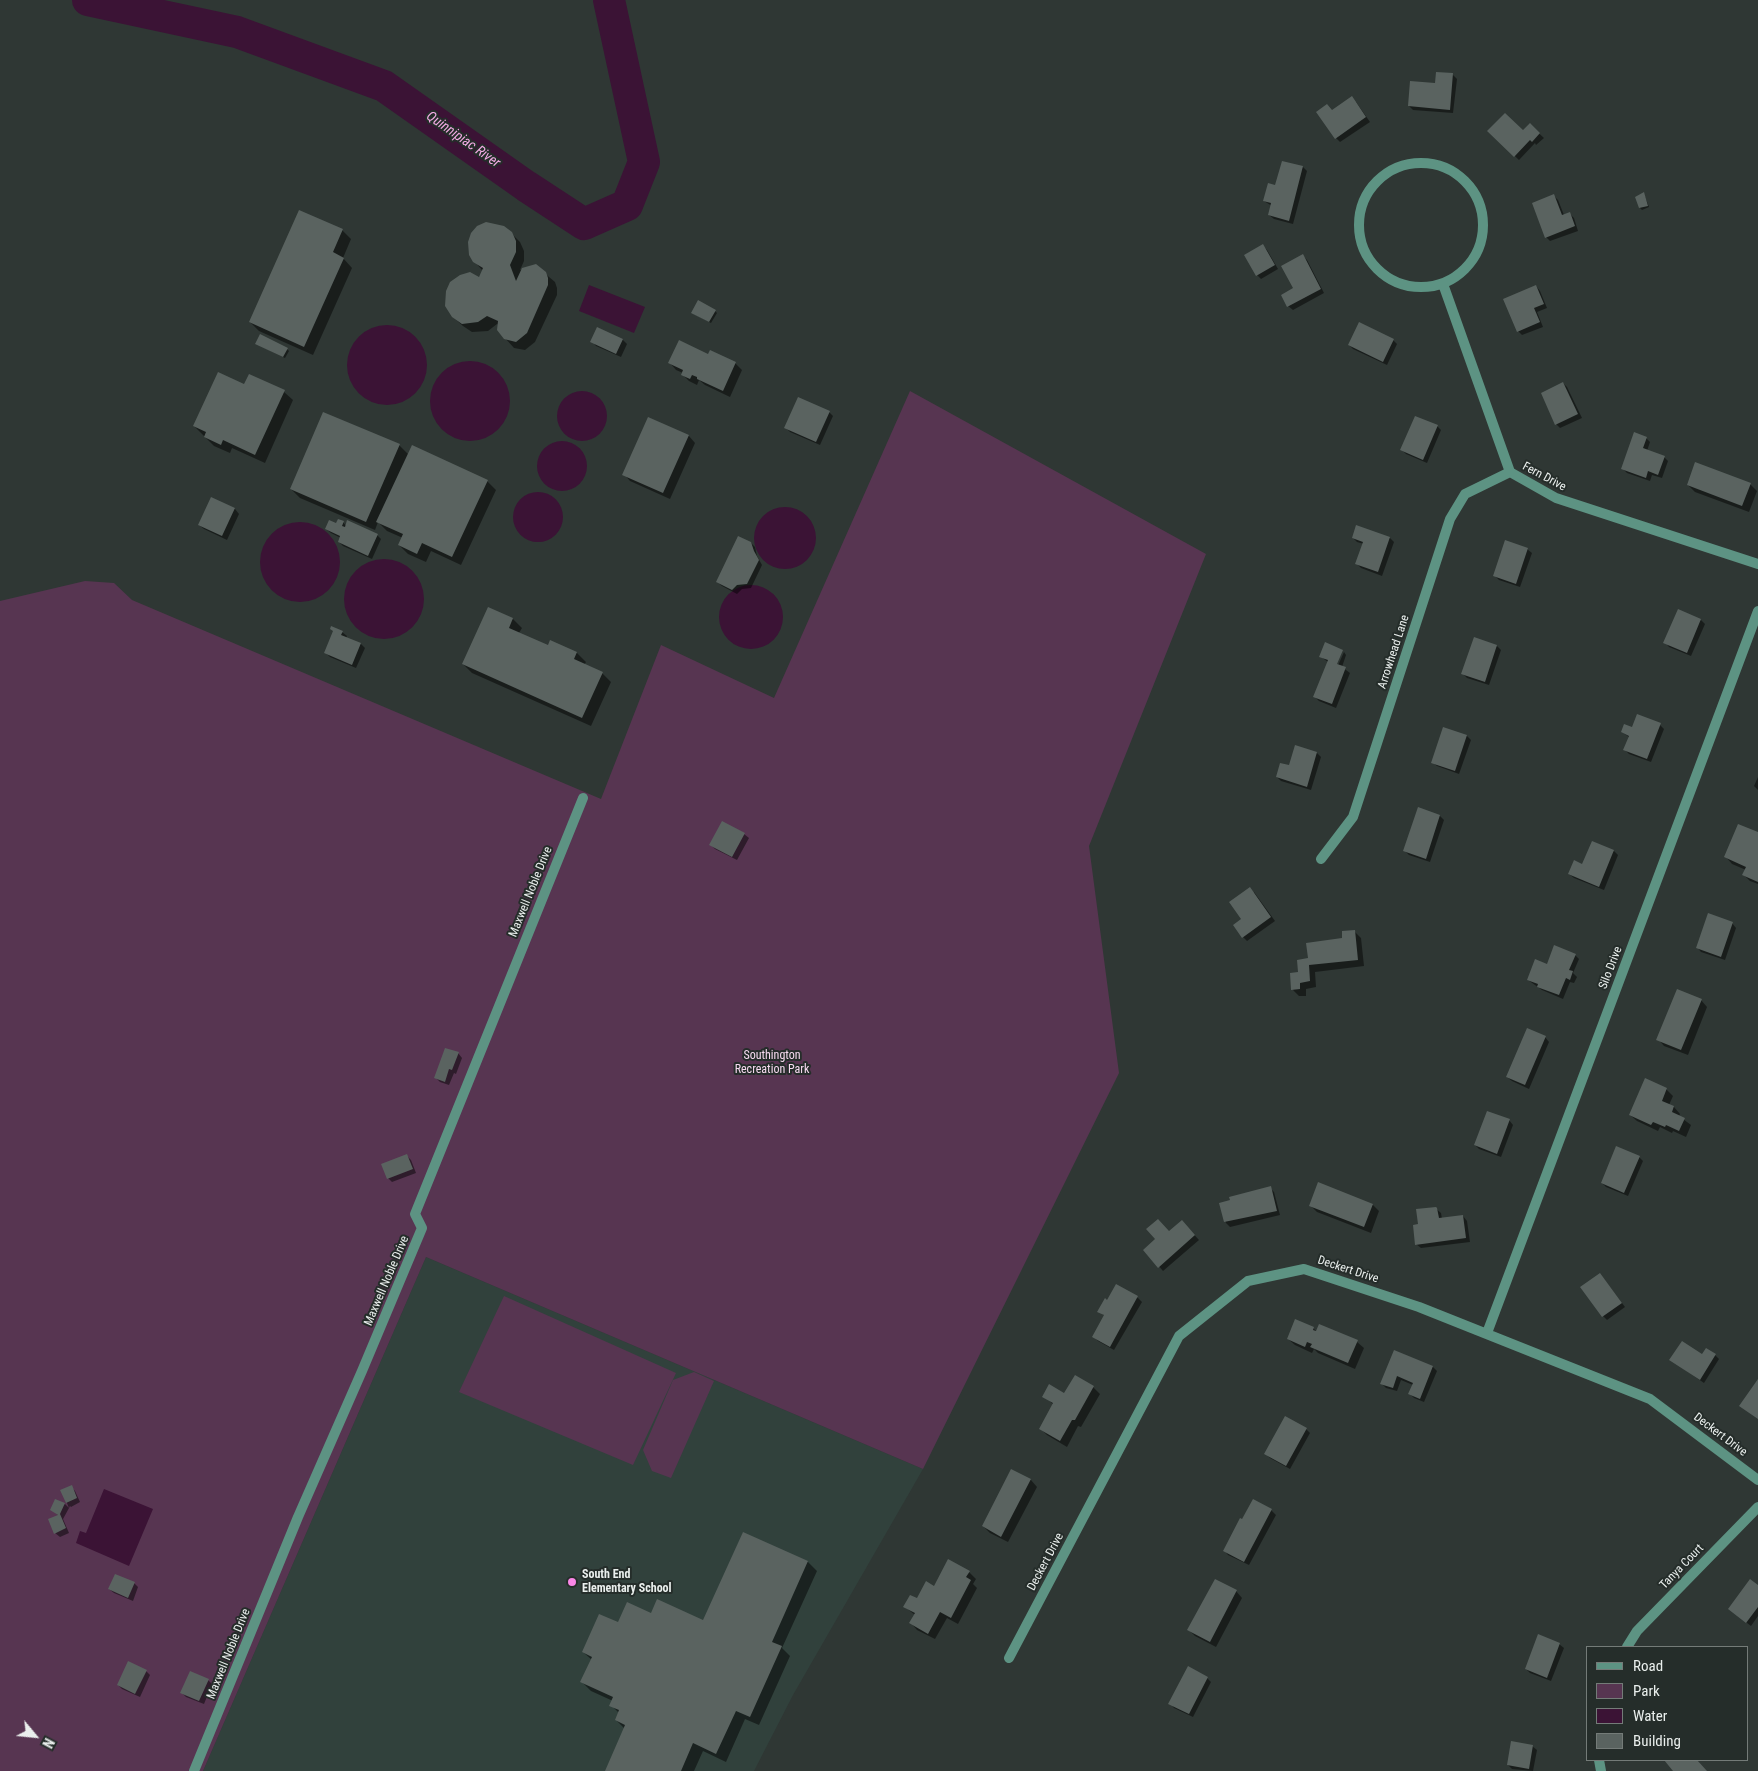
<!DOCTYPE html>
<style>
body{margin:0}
#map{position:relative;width:1758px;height:1771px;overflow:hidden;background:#2f3734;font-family:"Roboto Condensed",sans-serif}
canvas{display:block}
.legend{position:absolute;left:1586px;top:1646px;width:162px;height:115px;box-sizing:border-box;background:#252d2a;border:1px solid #747b78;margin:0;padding:6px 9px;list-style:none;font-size:15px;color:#eaefed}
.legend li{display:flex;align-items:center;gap:10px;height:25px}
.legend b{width:25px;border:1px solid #747b78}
.north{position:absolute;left:10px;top:1711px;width:50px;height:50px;-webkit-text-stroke:4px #252d2a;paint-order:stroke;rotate:118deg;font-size:14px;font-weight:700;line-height:20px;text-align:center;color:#eaefed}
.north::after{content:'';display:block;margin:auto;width:18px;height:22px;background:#eaefed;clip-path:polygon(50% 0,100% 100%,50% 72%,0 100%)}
</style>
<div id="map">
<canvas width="1758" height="1771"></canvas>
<ul class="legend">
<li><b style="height:6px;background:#5d9383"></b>Road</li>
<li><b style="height:14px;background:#573551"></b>Park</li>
<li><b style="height:14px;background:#3b1335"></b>Water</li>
<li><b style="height:14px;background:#5a6360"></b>Building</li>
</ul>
<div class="north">N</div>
</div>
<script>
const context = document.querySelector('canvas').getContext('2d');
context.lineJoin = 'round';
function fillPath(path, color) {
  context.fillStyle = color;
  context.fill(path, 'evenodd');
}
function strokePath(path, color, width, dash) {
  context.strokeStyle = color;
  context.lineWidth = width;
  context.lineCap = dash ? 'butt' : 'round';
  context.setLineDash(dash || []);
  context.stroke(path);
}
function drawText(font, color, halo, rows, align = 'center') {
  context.font = font + ' "Roboto Condensed",sans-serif';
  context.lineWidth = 4;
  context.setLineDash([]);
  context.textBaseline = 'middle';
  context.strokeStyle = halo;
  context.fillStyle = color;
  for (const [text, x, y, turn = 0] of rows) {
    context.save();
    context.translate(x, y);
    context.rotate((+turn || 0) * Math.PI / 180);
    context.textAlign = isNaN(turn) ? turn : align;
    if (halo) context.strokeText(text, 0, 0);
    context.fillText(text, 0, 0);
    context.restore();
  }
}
fillPath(new Path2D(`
 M426 1257 923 1469 793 1695 754 1771H203Z`), '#31413c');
fillPath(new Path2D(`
 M910 391 1206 554 1089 846 1119 1073 923 1469 426 1257 203 1771H0V601L85 581 114 583 132 600 601 799 661 645 774 698Z
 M504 1296 676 1373 633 1465 459 1392Z
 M694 1372 714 1381 671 1478 652 1471 643 1450 673 1380Z`), '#573551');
fillPath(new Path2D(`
 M589 285 645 307 634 333 579 311Z
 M347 365a40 40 0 1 1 80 0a40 40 0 1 1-80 0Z
 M430 401a40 40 0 1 1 80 0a40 40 0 1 1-80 0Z
 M557 416a25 25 0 1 1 50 0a25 25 0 1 1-50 0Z
 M537 466a25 25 0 1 1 50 0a25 25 0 1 1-50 0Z
 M513 517a25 25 0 1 1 50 0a25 25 0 1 1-50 0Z
 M754 538a31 31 0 1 1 62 0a31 31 0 1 1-62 0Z
 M260 562a40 40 0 1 1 80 0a40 40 0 1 1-80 0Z
 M344 599a40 40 0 1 1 80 0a40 40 0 1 1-80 0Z
 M719 617a32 32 0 1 1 64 0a32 32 0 1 1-64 0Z
 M104 1489 153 1509 129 1566 76 1543 80 1531 86 1533Z`), '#3b1335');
fillPath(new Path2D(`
 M1453 75 1457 79 1453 113 1413 110 1409 106 1436 85Z
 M1356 102 1370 122 1340 142 1336 138 1332 111Z
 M1530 125 1544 138 1536 145 1535 143 1519 160 1489 131 1524 132Z
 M1303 167 1307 171 1293 224 1274 219 1269 215 1272 206 1264 201 1276 187Z
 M1644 194 1649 207 1642 210 1640 208Z
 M1554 196 1558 200 1564 215 1569 213 1574 218 1578 231 1550 241 1546 237Z
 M342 230 351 239 343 258 352 268 313 355 259 331 250 322Z
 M511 233 520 242 524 251V261L520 270 536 266 555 282 557 288V295L535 342 525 350 514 348 505 338 499 325 497 324 488 331 472 332 463 326 453 317 483 271 474 261Z
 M1263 246 1267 250 1278 269 1261 279 1257 275Z
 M1303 256 1307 260 1324 293 1293 310 1288 306 1295 289Z
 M1536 286 1540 291 1547 308 1537 312 1543 327 1522 335 1518 331Z
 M715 311 717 313 711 323 694 314Z
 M598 328 623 340 627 344 621 357 596 346 592 341Z
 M1393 340 1397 344 1387 365 1353 349 1349 345Z
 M259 345 287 349 289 351 285 358Z
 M709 355 735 363 742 370 730 397 705 385 699 380 697 385 689 381 682 374 683 373 676 370 670 363Z
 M1563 383 1567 387 1582 418 1560 428 1556 424Z
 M245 385 284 392 293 400 265 463 232 448 230 453 214 446 194 426Z
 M829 412 833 416 820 445 790 432 786 428Z
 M649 418 689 436 695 443 670 499 630 481 624 474Z
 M1437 426 1441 430 1427 463 1406 454 1402 450Z
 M1646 438 1650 442 1647 451 1664 457 1668 461 1662 478 1652 475 1650 481 1627 473 1623 469Z
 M399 445 409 455 487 481 496 490 461 565 431 551 426 562 408 554 399 545 403 538 387 531 378 522 375 530 300 498 291 489Z
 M1750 484 1757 491 1749 512 1695 492 1688 485Z
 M211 499 235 509 239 514 227 540 204 529 199 525Z
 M343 522 346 526 377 535 381 539 372 559 343 546 339 542 341 538 331 533 326 529Z
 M1357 527 1390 538 1394 542 1382 576 1361 568 1357 564 1364 544 1357 542 1353 538Z
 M751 543 755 547 757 556 762 565 751 588 742 589 737 594 722 586 717 582Z
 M1527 549 1532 553 1520 587 1499 580 1495 576Z
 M513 619 522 628 519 633 549 647 551 642 577 653 586 662 584 665 602 673 611 682 591 726 472 673 463 664Z
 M1701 620 1705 624 1691 656 1669 647 1665 642Z
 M342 632 347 636 346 638 361 644 365 648 356 668 330 657 326 653Z
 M1326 644 1334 669 1336 670 1344 652 1346 655 1342 667 1350 673 1336 708 1319 701 1314 696 1328 662 1320 656Z
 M1497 646 1501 650 1489 685 1467 678 1463 674Z
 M1660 725 1664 729 1651 762 1629 754 1625 750 1629 737 1622 732 1633 729Z
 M1444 728 1467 736 1471 740 1459 774 1437 766 1432 762Z
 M1317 753 1321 757 1311 790 1281 781 1277 777 1290 767Z
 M1758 777V790L1754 786Z
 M1418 809 1440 816 1444 820 1430 862 1409 855 1404 850Z
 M722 823 744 834 749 838 737 860 715 849 711 845Z
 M1758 833V884L1750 881 1744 875 1746 870 1732 864 1726 857Z
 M1614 851 1618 855 1604 890 1574 878 1569 874 1583 865Z
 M1254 892 1275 921 1247 941 1243 937V919Z
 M1732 923 1736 928 1725 960 1701 952 1697 947Z
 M1354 931 1361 938 1364 966 1315 972 1316 987 1306 989V996H1299L1293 990 1300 973 1309 959 1344 939Z
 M1575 955 1579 959 1573 973 1577 977 1574 983 1570 982 1563 999 1542 990 1528 980 1547 965Z
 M1701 1000 1707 1007 1688 1055 1664 1046 1658 1039Z
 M1545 1037 1549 1042 1529 1089 1512 1081 1507 1077Z
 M458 1053 462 1058 456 1074 454 1073 449 1085 440 1082 436 1078Z
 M1666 1089 1673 1096 1669 1105 1674 1107 1680 1114 1679 1116 1691 1125 1686 1137 1673 1131 1672 1133 1660 1127 1658 1131 1637 1121 1630 1115Z
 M1509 1120 1513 1125 1501 1157 1479 1149 1475 1145Z
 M406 1155 411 1160 416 1173 392 1182 388 1178Z
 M1639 1157 1643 1161 1628 1196 1606 1187 1602 1183Z
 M1270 1188 1274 1192 1280 1215 1230 1227 1226 1223 1221 1204Z
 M1310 1205H1373L1379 1211 1371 1233 1317 1212Z
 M1435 1208 1441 1213 1442 1219 1463 1216 1467 1221 1470 1242 1421 1248 1416 1244 1420 1226Z
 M1186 1226 1199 1240 1163 1271 1145 1250 1169 1233Z
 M1604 1279 1625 1307 1607 1320 1603 1316Z
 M1116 1286 1138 1298 1142 1302 1114 1350 1098 1341 1094 1337 1105 1316 1099 1311 1108 1301Z
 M1313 1328 1317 1332 1357 1342 1364 1348 1355 1369 1318 1353 1314 1349 1312 1353 1295 1345 1288 1339Z
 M1395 1352 1433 1367 1437 1371 1424 1402 1414 1398 1410 1394 1413 1385 1401 1380 1397 1391 1386 1388 1382 1384Z
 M1715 1355 1719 1359 1704 1383 1671 1360Z
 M1093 1387 1100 1394 1081 1427 1078 1426 1067 1447 1047 1435 1041 1429 1054 1405 1044 1396 1065 1395Z
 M1306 1429 1310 1433 1290 1469 1270 1458 1266 1454Z
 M1012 1470 1031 1480 1037 1487 1008 1542 990 1533 983 1526Z
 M71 1487 75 1491 80 1502 71 1507 70 1506 69 1508 62 1491Z
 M1253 1501 1271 1510 1276 1515 1249 1565 1228 1555 1224 1550Z
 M65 1504 69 1508 63 1519 69 1533 60 1537 55 1533 59 1516 52 1510Z
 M743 1533 808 1562 817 1571 782 1648 790 1656 759 1725 745 1719 726 1762 703 1751 694 1771H606L625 1729 616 1720 619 1713 611 1705 613 1701 591 1691 582 1682 592 1660 583 1652 619 1624 652 1614 704 1621Z
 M969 1572 976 1579 973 1584 977 1588 958 1624 947 1618 935 1639 917 1630 911 1623 915 1615 905 1607 935 1587Z
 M134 1583 138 1587 133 1601 114 1593 109 1589Z
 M1758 1586V1616L1751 1626 1734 1613Z
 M1236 1591 1242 1598 1216 1647 1195 1636 1189 1630Z
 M1559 1644 1564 1648 1551 1681 1530 1673 1526 1669Z
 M146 1671 150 1675 140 1697 122 1689 118 1685Z
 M1207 1678 1211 1682 1193 1717 1174 1708 1170 1703Z
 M208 1680 212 1684 204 1704 186 1697 182 1693Z
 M1532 1746 1537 1750 1533 1771 1512 1769 1508 1765Z`), '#0007');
strokePath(new Path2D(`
 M88 0 237 32 384 86 526 186 584 224 627 205 644 162 609 0`), '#3b1335', 32);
fillPath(new Path2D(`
 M1436 72 1453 73 1450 110 1408 106 1410 81 1435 83Z
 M1352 96 1366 117 1335 139 1316 112 1327 104 1332 110Z
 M1505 113 1523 130 1530 123 1540 133 1532 142 1530 140 1514 157 1487 131Z
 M1282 161 1303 166 1289 221 1268 215 1271 203 1263 201 1268 183 1275 185Z
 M1644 192 1648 206 1639 208 1635 197Z
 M1554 194 1562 215 1570 212 1575 226 1545 238 1532 203Z
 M299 210 343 229 333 252 344 258 304 347 249 322Z
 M486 222 504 226 512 232 516 241V252L510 265 516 281 522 268 536 264 546 272 548 278V285L527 333 516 342 504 339 497 330 498 321 487 316 478 322 462 324 452 317 445 306 446 291 450 282 460 275 470 272 479 277 483 268 473 262 469 255 468 242 471 233 477 226Z
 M1263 244 1275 265 1256 276 1244 255Z
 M1303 254 1321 289 1287 307 1281 295 1293 288 1281 266Z
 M1536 285 1544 304 1534 308 1540 322 1517 332 1503 299Z
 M698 300 716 310 709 322 691 313Z
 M1359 322 1394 339 1383 362 1348 345Z
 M597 327 623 339 616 354 590 342Z
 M260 334 288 348 283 357 255 344Z
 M679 340 708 354 710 350 736 362 723 391 697 379V377L692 375 690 379 681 375 683 370 668 363Z
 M218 372 244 384 249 374 285 390 255 455 223 440 221 445 204 437 206 432 193 426Z
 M1563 382 1578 414 1555 425 1541 393Z
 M798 397 830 411 816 442 784 428Z
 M323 412 400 444 366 522 290 489Z
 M1415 416 1438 425 1423 460 1400 450Z
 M648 417 689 435 663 493 622 475Z
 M1634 432 1647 437 1643 448 1665 456 1658 475 1648 471 1646 478 1621 469Z
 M412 445 488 480 452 557 422 543 417 554 398 545 403 534 376 522Z
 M1695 462 1751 483 1742 506 1687 485Z
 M211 497 235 508 222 536 198 525Z
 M338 519 344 521 342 526 345 527 347 520 378 534 368 556 338 542 340 536 325 529 329 520 336 523Z
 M1356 525 1390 537 1378 572 1355 564 1363 542 1352 538Z
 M738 536 751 542 754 551 759 560 747 584 737 585 732 590 716 582Z
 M1505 540 1528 548 1516 584 1493 576Z
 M488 607 513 618 509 628 548 645 550 640 577 652 574 659 603 672 582 718 462 664Z
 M1678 609 1701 619 1687 653 1663 643Z
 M331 626 343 631 341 635 361 643 352 665 324 653 333 631 330 629Z
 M1474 637 1497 645 1485 682 1461 674Z
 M1325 642 1343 650 1337 664 1346 667 1332 704 1313 697 1328 660 1319 657Z
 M1637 714 1661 723 1647 759 1623 750 1629 736 1621 732 1624 724 1632 727Z
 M1443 727 1467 735 1455 771 1431 763Z
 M1295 745 1317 752 1307 787 1276 777 1280 763 1289 765Z
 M1418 807 1440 815 1426 859 1403 851Z
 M722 821 745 833 732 857 709 845Z
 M1738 824 1758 832V882L1742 875 1746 867 1724 857Z
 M1592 841 1614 850 1599 887 1568 874 1574 860 1582 864Z
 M1250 887 1271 917 1242 938 1233 925 1241 919 1229 902Z
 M1708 913 1733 922 1721 957 1696 948Z
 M1355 930 1358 960 1309 965 1310 981 1300 983V989L1291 990 1290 973 1298 972 1297 960 1308 958 1306 943 1342 938V931Z
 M1554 945 1576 954 1569 970 1573 971 1570 980 1566 978 1559 995 1537 987 1538 984 1527 980 1535 959 1547 964Z
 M1677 989 1702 999 1681 1050 1656 1040Z
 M1527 1028 1546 1036 1525 1085 1506 1077Z
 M445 1048 459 1052 452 1070 449 1069 445 1082 434 1078Z
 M1645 1078 1667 1088 1662 1101 1674 1106 1672 1112 1685 1118 1679 1131 1666 1125 1665 1127 1653 1122 1651 1125 1629 1115Z
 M1487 1111 1510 1119 1497 1154 1474 1145Z
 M1616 1146 1640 1156 1624 1193 1601 1183Z
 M407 1154 413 1169 387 1179 381 1164Z
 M1318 1182 1373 1204 1364 1227 1309 1206Z
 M1271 1186 1277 1211 1224 1222 1219 1203 1230 1200 1229 1197Z
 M1436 1207 1437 1208 1439 1218 1463 1215 1466 1238 1415 1245 1413 1225 1418 1224 1416 1209Z
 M1158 1219 1169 1231 1182 1220 1195 1235 1158 1268 1143 1250 1155 1239 1146 1229Z
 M1600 1273 1622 1303 1602 1317 1580 1287Z
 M1116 1284 1138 1296 1110 1347 1092 1337 1104 1315 1097 1312 1105 1298 1107 1300Z
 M1295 1319 1314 1327 1313 1330 1316 1331 1319 1324 1358 1340 1348 1363 1310 1347 1312 1344 1307 1342 1305 1347 1287 1339Z
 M1682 1341 1702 1354 1706 1348 1716 1354 1700 1380 1669 1360Z
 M1394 1350 1433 1366 1420 1399 1408 1394 1413 1383 1397 1376 1393 1388 1380 1384Z
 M1075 1375 1094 1386 1075 1420H1072L1060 1441 1039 1429 1053 1403 1042 1397 1049 1384 1064 1393Z
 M1758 1379V1419L1739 1406Z
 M1285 1416 1307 1428 1286 1466 1264 1454Z
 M1011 1469 1031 1479 1001 1537 982 1526Z
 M72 1485 77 1498 66 1503 60 1490Z
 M55 1499 65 1503 60 1514 66 1528 54 1534 48 1519 58 1515 50 1510Z
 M1253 1499 1272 1509 1244 1562 1223 1551 1240 1518 1242 1519Z
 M743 1532 808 1561 772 1642 782 1646 750 1717 736 1711 716 1754 693 1743 681 1771H605L625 1725 615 1720 619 1710 609 1706 613 1697 580 1682 592 1657 582 1652 599 1614 618 1622 627 1602 651 1613 657 1599 703 1620Z
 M948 1559 970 1571 966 1577 971 1580 951 1618 940 1612 928 1634 909 1623 915 1613 903 1607 910 1595 917 1598 926 1581 934 1586Z
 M115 1574 135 1582 128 1598 108 1589Z
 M1215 1579 1237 1590 1210 1642 1187 1630Z
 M1750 1579 1758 1585V1607L1746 1623 1728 1609Z
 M1538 1634 1560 1643 1547 1678 1525 1669Z
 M128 1661 147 1670 135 1694 117 1685Z
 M1188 1666 1208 1677 1189 1714 1168 1704Z
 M190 1671 209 1679 199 1701 180 1693Z
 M1511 1741 1533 1745 1529 1769 1507 1765Z
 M1664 1760H1697L1707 1771H1673Z`), '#5a6360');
strokePath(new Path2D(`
 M1359 225a62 62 0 1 1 124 0a62 62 0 1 1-124 0Z
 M1443 284 1510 472 1556 498 1758 564
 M1321 859 1353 817 1450 519 1465 494 1510 472
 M1487 1333 1758 611
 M1627 1647 1637 1631 1758 1507
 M1009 1658 1179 1336 1248 1281 1304 1269 1419 1307 1650 1399 1758 1480
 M1599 1760 1601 1771
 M194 1771 298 1517 362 1371 422 1228 415 1214 583 798`), '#5d9383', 10);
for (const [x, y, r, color] of [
 [572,1582,5,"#fa87e7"]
]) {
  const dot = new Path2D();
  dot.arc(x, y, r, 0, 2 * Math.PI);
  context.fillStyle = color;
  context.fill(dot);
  strokePath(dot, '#252d2a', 2);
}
drawText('12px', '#eaefed', '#252d2a', [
 ["Fern Drive",1544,477,28],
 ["Arrowhead Lane",1394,652,-72],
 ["Maxwell Noble Drive",531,892,-68],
 ["Silo Drive",1611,968,-69],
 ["Deckert Drive",1348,1270,18],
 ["Maxwell Noble Drive",387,1281,-67],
 ["Deckert Drive",1720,1435,37],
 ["Deckert Drive",1046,1562,-62],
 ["Tanya Court",1682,1567,-46],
 ["Maxwell Noble Drive",229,1654,-68]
]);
drawText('12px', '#f7daf0', '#252d2a', [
 ["Southington",772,1056],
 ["Recreation Park",772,1070]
]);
drawText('bold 12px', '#eaefed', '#252d2a', [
 ["South End",582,1575],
 ["Elementary School",582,1589]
], 'left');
drawText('italic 14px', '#f2abe4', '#252d2a', [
 ["Quinnipiac River",463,140,35]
]);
</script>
